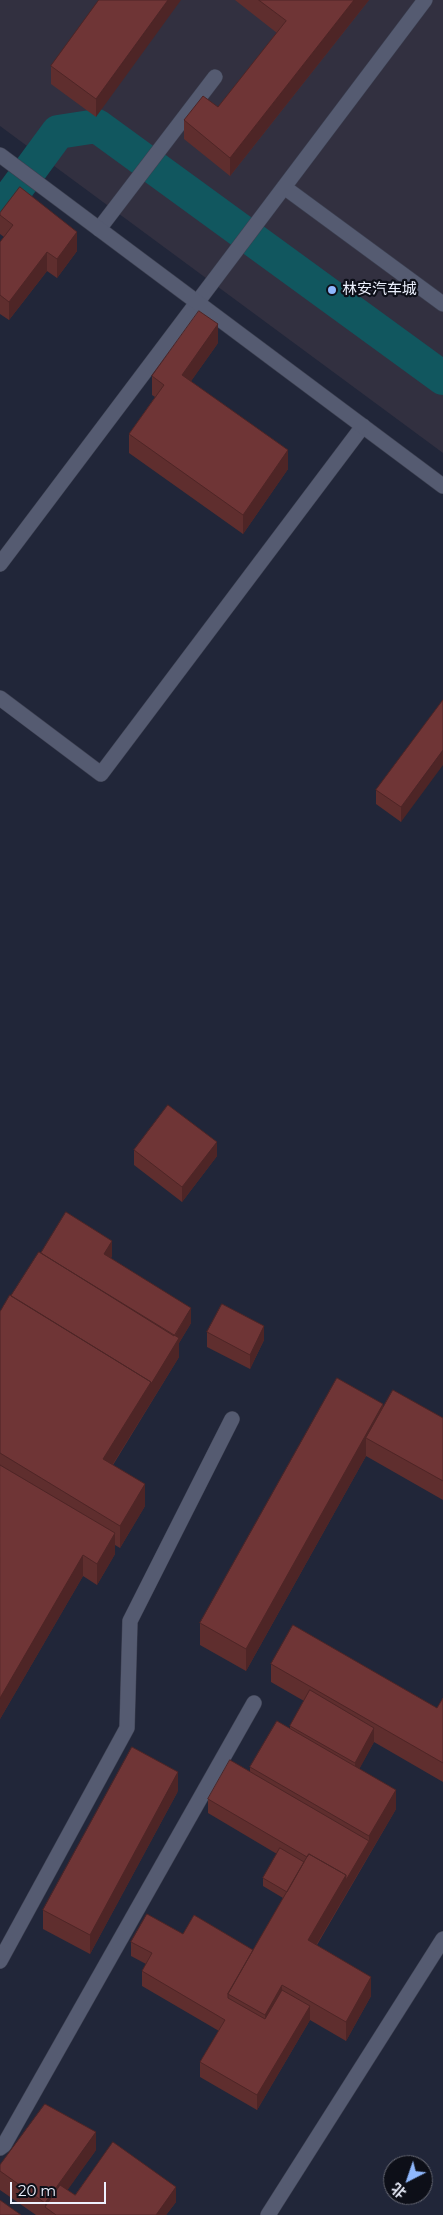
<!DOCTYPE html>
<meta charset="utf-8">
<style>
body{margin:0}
#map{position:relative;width:443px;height:2215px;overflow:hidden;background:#212639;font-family:Montserrat,"Noto Sans SC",sans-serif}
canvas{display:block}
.north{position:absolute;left:383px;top:2155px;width:50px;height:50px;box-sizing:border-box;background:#0d0f18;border:1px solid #676974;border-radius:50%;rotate:221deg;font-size:14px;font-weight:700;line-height:20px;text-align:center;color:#edf1fe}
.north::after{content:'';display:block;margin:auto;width:18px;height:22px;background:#8fb8fd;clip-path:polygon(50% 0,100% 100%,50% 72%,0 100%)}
.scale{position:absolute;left:10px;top:2182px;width:96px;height:22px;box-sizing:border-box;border:2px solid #edf1fe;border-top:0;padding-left:6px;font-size:15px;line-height:18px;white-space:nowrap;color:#edf1fe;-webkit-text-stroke:4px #0d0f18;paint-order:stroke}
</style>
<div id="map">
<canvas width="443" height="2215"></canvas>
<div class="north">北</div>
<div class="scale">20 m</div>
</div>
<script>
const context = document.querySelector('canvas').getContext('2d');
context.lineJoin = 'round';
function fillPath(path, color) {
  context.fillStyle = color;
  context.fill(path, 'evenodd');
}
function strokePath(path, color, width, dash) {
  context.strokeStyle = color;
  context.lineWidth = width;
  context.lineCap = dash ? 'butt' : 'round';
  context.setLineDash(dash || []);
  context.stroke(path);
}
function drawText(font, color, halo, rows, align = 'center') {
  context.font = font + ' Montserrat,"Noto Sans SC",sans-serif';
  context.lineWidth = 4.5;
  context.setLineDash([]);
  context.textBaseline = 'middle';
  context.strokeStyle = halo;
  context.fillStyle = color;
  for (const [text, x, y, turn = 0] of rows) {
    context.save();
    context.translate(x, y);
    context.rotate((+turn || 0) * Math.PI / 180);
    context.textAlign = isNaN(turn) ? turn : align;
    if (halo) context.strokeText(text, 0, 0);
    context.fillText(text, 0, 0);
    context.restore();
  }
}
fillPath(new Path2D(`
 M0 0H443V453L0 126Z`), '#323040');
strokePath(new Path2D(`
 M0 211 58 132 97 126 443 378`), '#11575f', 34);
const lane = new Path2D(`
 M284 187 443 304
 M99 229 215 77
 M0 564 425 0
 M0 698 101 774 363 426`);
const street = new Path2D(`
 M0 155 443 486
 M0 1961 127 1728 130 1621 232 1419
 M0 2148 4 2145 254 1703
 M268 2215 443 1939`);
strokePath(lane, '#3d4051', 16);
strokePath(street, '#3d4051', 16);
strokePath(lane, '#555b71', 15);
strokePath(street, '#555b71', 15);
fillPath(new Path2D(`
 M99 0 96 117 51 84V66Z
 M235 0H369L230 176 184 139V120L218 107 277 33Z
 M0 213 77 251 57 278 47 271 9 320 0 314V242L4 237 0 234Z
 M218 343 191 381 288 469 243 534 129 453V434L155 397 152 395V376Z
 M443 700 401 822 376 804V790Z
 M134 1150 217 1156 182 1202 134 1165Z
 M41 1253 112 1256 111 1258 191 1323 179 1343V1357L113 1465 145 1506 120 1548 115 1545V1554L97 1585 83 1576 0 1719V1312Z
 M207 1332 264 1340 250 1369 207 1347Z
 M383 1407 443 1418V1500L366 1456 246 1671 200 1645V1623Z
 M271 1664 437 1708 443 1698V1782L374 1742 359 1769 396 1809 317 1945 371 1996 346 2041 310 2020 257 2110 200 2077V2062L219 2031 142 1986V1971L146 1964 131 1956V1942L183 1934 253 1950 283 1898 263 1886V1878L277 1854 208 1813V1799L250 1771V1767L290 1729V1726L304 1701 271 1682Z
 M178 1791 90 1954 43 1929V1910Z
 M96 2150 67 2190 75 2195 176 2202 166 2215H36L0 2190V2171Z`), '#5f2e2e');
fillPath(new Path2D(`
 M168 0H181L96 117V99Z
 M354 0H369L230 176V158Z
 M77 232V251L57 278V259Z
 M47 252V271L9 320V302Z
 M218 324V343L182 394V375Z
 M288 450V469L243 534V515Z
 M443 750V765L401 822V807Z
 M217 1142V1156L182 1202V1187Z
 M112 1241V1256L104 1269V1254Z
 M191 1308V1323L179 1343V1357L103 1480V1459L151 1382 173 1339Z
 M264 1326V1340L250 1369V1355Z
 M383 1404V1425L366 1438V1456L246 1671V1649Z
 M145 1484V1506L120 1548V1526Z
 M115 1533V1554L97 1585V1564Z
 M83 1555V1576L0 1719V1698Z
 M374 1728V1742L355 1777V1763Z
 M178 1772V1791L90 1954V1935Z
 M396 1790V1809L346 1894V1880L369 1841V1836Z
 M346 1875V1894L308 1959V1940Z
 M371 1977V1996L346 2041V2022Z
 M282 1985V2004L265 2034V2015Z
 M310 2006V2020L257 2110V2095Z
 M96 2132V2150L52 2212 45 2207V2203Z
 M176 2187V2202L166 2215H156Z`), '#4e2526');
const building = new Path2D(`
 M99 0H168L96 99 51 66Z
 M259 0H354L230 158 184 120 203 96 218 107 286 21Z
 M20 187 77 232 57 259 47 252 9 302 0 295V242L13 225 0 215V213Z
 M199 311 218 324 182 375 288 450 243 515 129 434 164 385 152 376Z
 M443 700V750L401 807 376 790Z
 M168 1105 217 1142 182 1187 134 1150Z
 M66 1212 112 1241 104 1254 191 1308 174 1336 41 1253Z
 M39 1252 179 1338 151 1384V1382L11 1296Z
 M10 1295 151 1382 103 1459 145 1484 120 1526 0 1453V1312Z
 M222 1304 264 1326 250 1355 207 1332Z
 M337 1378 383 1404 246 1649 200 1623Z
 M393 1390 443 1418V1481L366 1438Z
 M0 1465 115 1533 97 1564 83 1555 0 1698Z
 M293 1625 437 1708 443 1698V1763L271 1664Z
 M310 1690 374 1728 355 1763 290 1726Z
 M277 1721 396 1790 369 1836 250 1767Z
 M132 1747 178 1772 90 1935 43 1910Z
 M230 1760 369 1841 346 1880V1875L309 1854 307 1857 208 1799Z
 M280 1848 304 1862 287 1892 263 1878Z
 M309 1854 346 1875 308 1940 371 1977 346 2022 282 1985 265 2015 228 1994Z
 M147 1914 183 1934 194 1915 253 1950 228 1994V1998L265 2019 282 1990 310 2006 257 2095 200 2062 225 2020 142 1971 152 1953 131 1942Z
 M45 2104 96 2132 45 2203 0 2171V2165Z
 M113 2142 176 2187 156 2215H56L45 2207 60 2185 75 2195Z
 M0 2200 21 2215H0Z`);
fillPath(building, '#6f3536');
strokePath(building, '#4e2526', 1);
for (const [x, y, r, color] of [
 [332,290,5,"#8fb8fd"]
]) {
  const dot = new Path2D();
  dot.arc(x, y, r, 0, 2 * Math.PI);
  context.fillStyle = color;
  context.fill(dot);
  strokePath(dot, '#0d0f18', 2);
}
drawText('15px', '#edf1fe', '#0d0f18', [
 ["林安汽车城",342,290]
], 'left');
</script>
